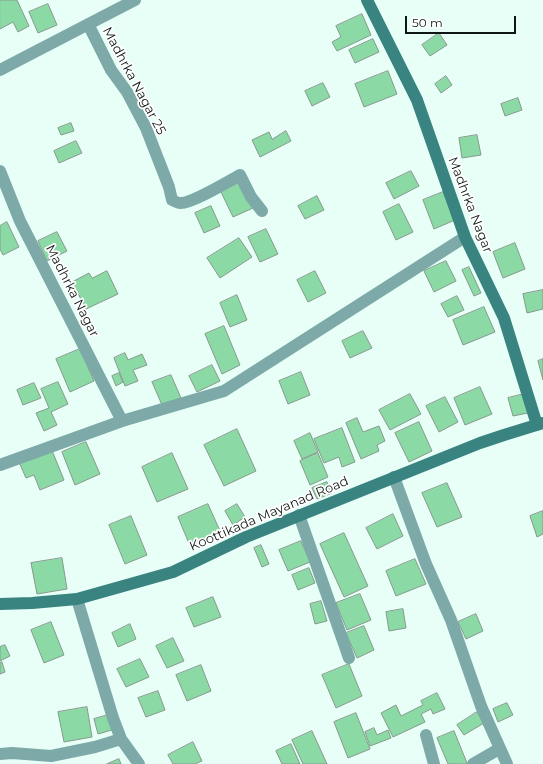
<!DOCTYPE html>
<style>
body{margin:0}
#map{position:relative;width:543px;height:764px;overflow:hidden;background:#e7fff7;font-family:Montserrat,sans-serif}
canvas{display:block}
.scale{position:absolute;left:405px;top:16px;width:111px;height:18px;box-sizing:border-box;border:2px solid #0f1714;border-top:0;padding-left:5px;font-size:12px;line-height:14px;white-space:nowrap;color:#0f1714;-webkit-text-stroke:3px #fff;paint-order:stroke}
</style>
<div id="map">
<canvas width="543" height="764"></canvas>
<div class="scale">50 m</div>
</div>
<script>
const context = document.querySelector('canvas').getContext('2d');
context.lineJoin = 'round';
function fillPath(path, color) {
  context.fillStyle = color;
  context.fill(path, 'evenodd');
}
function strokePath(path, color, width, dash) {
  context.strokeStyle = color;
  context.lineWidth = width;
  context.lineCap = dash ? 'butt' : 'round';
  context.setLineDash(dash || []);
  context.stroke(path);
}
function drawText(font, color, halo, rows, align = 'center') {
  context.font = font + ' Montserrat,sans-serif';
  context.lineWidth = 3.5;
  context.setLineDash([]);
  context.textBaseline = 'middle';
  context.strokeStyle = halo;
  context.fillStyle = color;
  for (const [text, x, y, turn = 0] of rows) {
    context.save();
    context.translate(x, y);
    context.rotate((+turn || 0) * Math.PI / 180);
    context.textAlign = isNaN(turn) ? turn : align;
    if (halo) context.strokeText(text, 0, 0);
    context.fillText(text, 0, 0);
    context.restore();
  }
}
const building = new Path2D(`
 M0 0H17L29 26 18 32 13 22 0 29Z
 M48 4 57 25 38 33 29 12Z
 M362 14 371 35 337 51 332 42 341 37 336 26Z
 M439 33 447 45 430 56 422 45Z
 M373 39 379 52 355 63 349 50Z
 M388 71 397 94 364 107 355 84Z
 M446 76 452 85 441 93 435 84Z
 M323 83 330 97 312 106 305 91Z
 M518 98 522 110 505 116 501 104Z
 M71 123 74 131 61 135 58 128Z
 M286 131 291 141 260 157 252 140 269 132 272 139Z
 M477 135 481 155 462 158 459 138Z
 M76 141 82 153 59 163 54 151Z
 M411 171 419 186 394 199 386 183Z
 M241 182 253 208 233 217 221 192Z
 M443 192 455 220 434 229 423 200Z
 M317 196 324 210 305 219 298 206Z
 M399 204 413 232 396 240 383 212Z
 M211 206 220 226 204 233 195 213Z
 M7 222 19 247 3 255 0 249V226Z
 M266 229 278 254 260 262 248 237Z
 M57 232 67 251 47 261 38 241Z
 M239 238 252 257 220 278 207 258Z
 M515 243 525 269 503 278 493 252Z
 M446 261 456 281 434 292 424 271Z
 M469 267 481 293 474 296 462 270Z
 M107 271 118 294 86 309 72 282 89 273 92 278Z
 M315 271 326 293 308 302 297 280Z
 M543 290V309L527 313 523 294Z
 M237 295 247 320 230 327 220 303Z
 M457 296 464 310 448 317 441 304Z
 M484 307 495 332 463 345 453 320Z
 M224 326 240 365 222 374 205 334Z
 M363 331 372 348 350 358 342 341Z
 M80 349 94 381 70 392 56 359Z
 M125 353 128 360 142 354 147 365 133 370 138 381 125 386 114 358Z
 M543 359V380L538 361Z
 M212 365 220 381 197 392 189 376Z
 M301 372 310 395 288 404 279 381Z
 M119 373 123 382 116 386 112 376Z
 M171 375 181 398 162 405 152 382Z
 M58 382 68 404 51 412 57 425 44 431 36 413 49 408 41 389Z
 M34 383 41 398 23 405 17 390Z
 M480 387 492 414 465 425 454 398Z
 M410 394 421 414 390 430 379 410Z
 M524 394 528 413 513 416 508 398Z
 M445 397 458 422 439 432 426 406Z
 M357 418 363 432 379 426 385 441 377 445 379 451 361 459 346 423Z
 M419 422 432 451 409 462 395 433Z
 M342 428 355 462 342 467 339 457 324 463 314 439Z
 M237 429 256 471 224 486 204 445Z
 M310 433 318 452 302 459 294 441Z
 M86 442 100 474 75 485 62 452Z
 M51 448 64 480 40 490 34 475 26 478 19 462Z
 M172 453 188 489 157 502 142 467Z
 M318 453 328 477 310 485 300 461Z
 M327 482 332 493 317 499 312 488Z
 M447 483 462 517 437 527 422 493Z
 M208 504 221 533 190 546 178 517Z
 M237 504 245 517 233 525 225 511Z
 M543 511V534L537 537 530 516Z
 M393 514 403 536 377 549 366 528Z
 M131 516 147 555 125 564 109 525Z
 M344 533 368 586 344 597 320 544Z
 M301 541 310 562 288 571 279 550Z
 M261 545 269 564 262 567 254 548Z
 M62 558 67 589 37 594 31 563Z
 M415 559 426 584 396 596 386 571Z
 M309 568 315 583 298 590 292 575Z
 M360 594 371 620 347 630 336 603Z
 M213 597 221 617 194 627 186 608Z
 M321 601 327 621 315 624 310 604Z
 M403 609 406 628 389 631 386 612Z
 M476 614 483 631 466 639 458 622Z
 M51 622 64 655 44 663 31 630Z
 M130 624 136 639 118 647 112 633Z
 M364 626 374 650 357 658 346 633Z
 M173 638 184 661 167 668 156 646Z
 M5 645 10 656 0 661V647Z
 M140 659 149 677 126 687 117 669Z
 M2 662 5 672 0 674V663Z
 M349 664 362 696 336 708 322 675Z
 M201 665 211 691 187 701 176 675Z
 M158 691 165 710 146 717 138 698Z
 M437 693 445 709 433 714 431 709 421 714 425 722 393 737 381 713 396 705 401 716 423 705 421 701Z
 M507 703 513 715 498 722 493 709Z
 M87 707 92 737 64 742 58 712Z
 M477 712 484 723 464 735 457 725Z
 M356 713 370 749 348 758 334 722Z
 M108 715 112 730 98 734 94 719Z
 M374 728 377 735 388 730 391 738 370 746 365 732Z
 M312 731 327 764H303L292 740Z
 M454 731 467 763 465 764H448L437 738Z
 M193 742 202 761 195 764H173L168 755Z
 M291 744 300 764H282L276 751Z
 M119 759 121 764H107Z`);
fillPath(building, '#8bdaa6');
strokePath(building, '#87998c', 1);
strokePath(new Path2D(`
 M88 24 111 70 127 92 146 128 169 187 172 200C174 201 178 203 180 203 191 204 229 181 240 175L251 197 262 211
 M0 70 135 0
 M0 171 20 221 122 421
 M0 465 122 421 224 391 465 237
 M394 477 426 564 451 620 481 706 507 764
 M299 515 349 658
 M77 599 113 718 121 739 139 764
 M426 735 434 764
 M0 754 12 753 51 756 95 747 121 739
 M473 764 499 749`), '#7daaa8', 12);
strokePath(new Path2D(`
 M367 0 417 100 465 237 504 318 537 425
 M0 604 32 603 77 599 173 572 246 537 480 443 504 435 543 423`), '#398381', 12);
drawText('13px', '#0f1714', '#fff', [
 ["Madhrka Nagar 25",134,81,62],
 ["Madhrka Nagar",470,205,69],
 ["Madhrka Nagar",72,291,63],
 ["Koottikada Mayanad Road",269,514,-23]
]);
</script>
